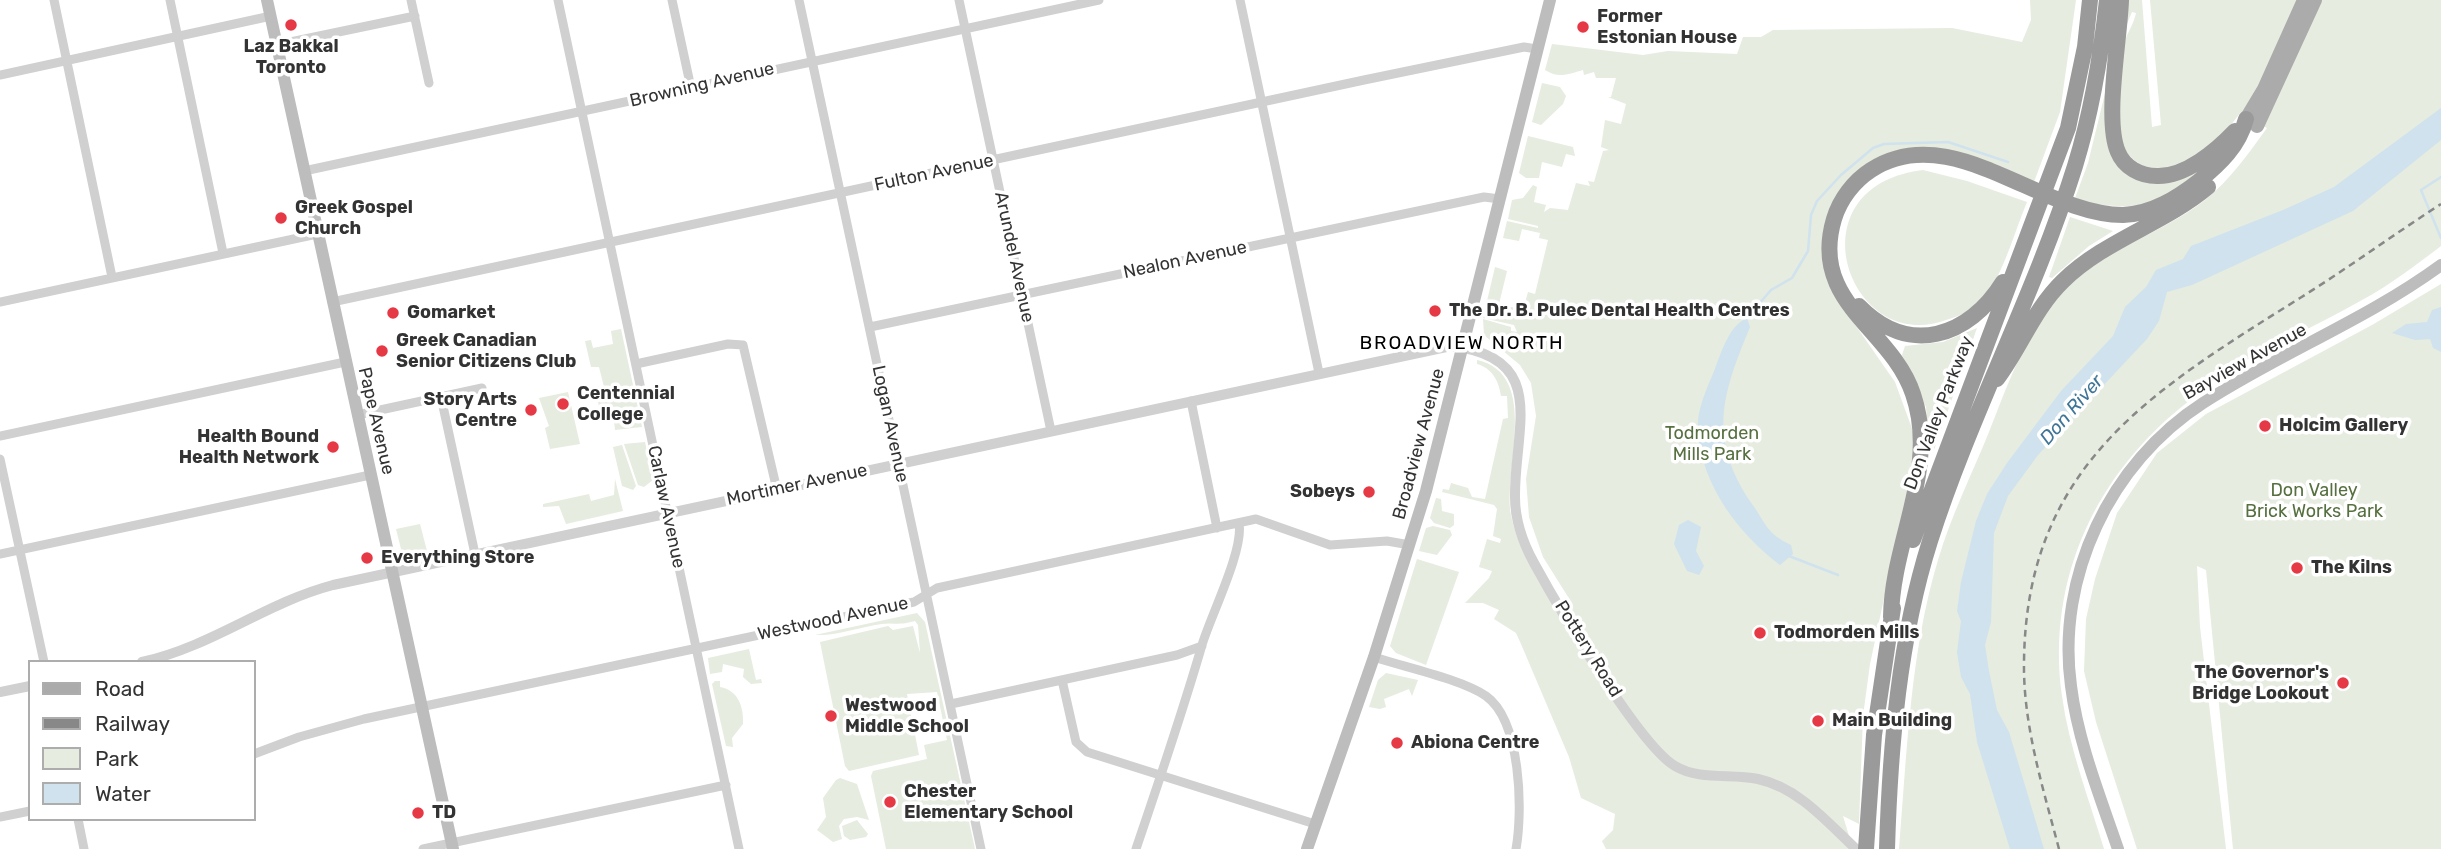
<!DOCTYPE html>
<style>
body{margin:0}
#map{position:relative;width:2441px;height:849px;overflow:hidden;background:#fff;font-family:Rubik,sans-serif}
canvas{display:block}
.legend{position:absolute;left:28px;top:660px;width:228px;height:161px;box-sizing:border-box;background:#fff;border:2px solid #adadad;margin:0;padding:9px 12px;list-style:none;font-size:21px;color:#333}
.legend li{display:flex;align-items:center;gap:14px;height:35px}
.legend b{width:35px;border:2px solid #adadad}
</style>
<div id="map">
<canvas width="2441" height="849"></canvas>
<ul class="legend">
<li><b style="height:9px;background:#ababab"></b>Road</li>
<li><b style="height:9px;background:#888"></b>Railway</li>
<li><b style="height:19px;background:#e6ecdf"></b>Park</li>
<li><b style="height:19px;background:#cfe2ee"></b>Water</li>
</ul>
</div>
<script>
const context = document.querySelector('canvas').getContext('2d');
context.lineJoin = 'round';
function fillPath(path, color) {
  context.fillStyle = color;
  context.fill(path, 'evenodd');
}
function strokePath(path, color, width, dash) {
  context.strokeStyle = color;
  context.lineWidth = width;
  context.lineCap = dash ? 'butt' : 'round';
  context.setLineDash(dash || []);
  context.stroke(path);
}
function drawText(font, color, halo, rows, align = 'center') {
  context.font = font + ' Rubik,sans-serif';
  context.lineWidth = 7;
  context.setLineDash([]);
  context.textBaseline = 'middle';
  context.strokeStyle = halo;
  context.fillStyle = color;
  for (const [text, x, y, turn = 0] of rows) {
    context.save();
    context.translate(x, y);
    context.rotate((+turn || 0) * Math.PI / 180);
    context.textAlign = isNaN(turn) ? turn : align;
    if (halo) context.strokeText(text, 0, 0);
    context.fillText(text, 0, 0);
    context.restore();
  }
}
fillPath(new Path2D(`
 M2030 0H2076L2060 112 2034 182 1901 151 1829 216 1840 303 1895 382 1914 434 1915 453 1870 664 1863 716 1859 824 1843 816 1853 849H1606L1602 841 1613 830 1615 814 1581 798 1569 757 1521 644 1516 633 1494 619 1499 610 1483 603H1465L1489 578 1492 571 1479 567 1487 539 1500 543 1501 539 1493 536 1497 509 1494 505 1442 492 1443 489 1449 490 1451 483 1468 488 1472 497 1485 499 1503 419 1508 418 1507 396H1501C1499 381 1492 368 1477 364V360C1541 374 1503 471 1511 515 1518 550 1540 580 1558 611L1570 600 1543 557 1529 517 1526 479 1536 416 1531 383 1520 365 1484 335 1483 319 1511 327V331L1517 332 1514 325 1483 318 1495 267 1507 271 1499 304 1523 310 1528 292 1535 294 1548 240 1539 238 1540 233 1522 229 1519 241 1503 238 1507 221 1538 228V226L1508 219 1512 200 1523 198 1533 185 1537 187 1534 202 1546 205 1544 212 1550 208 1568 210 1576 183 1590 186 1588 181 1594 182 1603 151 1609 150 1601 147 1605 120 1621 124 1626 104 1608 97H1611L1616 78H1596L1594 72 1584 75 1583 70C1568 74 1559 79 1545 70L1552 44 1643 55 1668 51 1737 54 1743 37H1761L1773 30 1952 28 2022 42 2031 20Z
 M2127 0H2142L2152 127 2161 125 2150 0H2441V246C2416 265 2390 285 2362 300 2317 326 2267 347 2222 374 2210 382 2200 392 2189 401 2097 472 2046 578 2062 696 2069 748 2089 799 2104 849H1899C1907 753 1910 653 1938 560 1951 516 1972 474 1989 432 2007 387 2024 337 2055 299 2094 251 2158 237 2205 200 2230 180 2248 154 2267 128L2240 113C2221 140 2172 187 2137 162 2130 158 2124 149 2121 141 2117 125 2122 54 2126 38 2129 30 2134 23 2136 13L2132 12 2126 26Z
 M2108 81 2115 163 2129 176 2208 165C2151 208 2145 212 2074 201L2088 163Z
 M1542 83 1560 87 1566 96 1563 104 1541 125 1532 122Z
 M1528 136 1573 147 1575 156 1566 154 1562 167 1542 162 1539 178H1526L1519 173Z
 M1923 170 1967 181 2027 202C2014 233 2004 273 1983 300 1975 311 1958 316 1946 320 1848 356 1790 186 1923 170Z
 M2070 217 2113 231 2089 246 2052 278 2049 277Z
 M2441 284V849H2233L2206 570 2197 566 2200 627 2226 849H2137L2096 722 2084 671 2086 619 2095 579 2117 513 2157 453 2206 414 2372 325Z
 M1977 328 1934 450 1929 453 1926 407 1902 355 1905 346 1943 342Z
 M621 329 642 427 615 430 614 421 602 422 597 396 606 395 599 367H591L585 341 591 340 593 348 613 344 611 331Z
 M568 392 580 444 550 449 545 428 549 426 539 398Z
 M645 442 653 480 644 487 638 485 624 444Z
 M622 445 636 486 633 490 622 486 613 447Z
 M615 479 623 511 566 524 559 506 543 507V504L589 494 591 501 614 495Z
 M1436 498 1441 499 1442 511 1454 514V525L1450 528 1434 523 1430 518Z
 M420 524 427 551 403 557 396 529Z
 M1433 526 1450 530 1452 535 1437 555 1419 551 1426 528Z
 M1417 559 1459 572 1426 665 1396 653 1390 646Z
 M917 613 925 622 975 849H886L871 776 873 771 927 759 924 745 947 740 937 692 907 694 919 755 849 771 845 766 820 642 888 626 893 630 913 626 920 653 918 625 915 621C897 626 895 622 882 624 859 627 838 636 815 635Z
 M749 649 756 680 761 679 762 683 751 684 743 677 744 669 723 664 722 672 710 674 708 658Z
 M1386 673 1418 680 1412 696 1409 689 1384 699 1386 707 1380 709 1369 707 1378 680Z
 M715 681H720V687C738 690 744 707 743 724L732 738 733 747 726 746 712 684Z
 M840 778 857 784 869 820 857 817 844 819 839 826 842 839 833 842 817 830 826 817 823 798 836 780Z
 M857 820 868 834 866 837 850 840 844 836 842 826Z`), '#e6ecdf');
fillPath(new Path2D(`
 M2441 108V140L2353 211 2192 285 2167 292 2159 321 2147 339 2038 455 2008 496 1994 533 1991 622 1985 645 1989 671 1997 710 2009 732 2044 849H2010L1977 742 1970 694 1961 677 1957 652 1961 621 1957 611 1961 582 1976 521 1987 494 2007 463 2061 391 2113 336 2125 307 2146 287 2156 270 2183 259 2191 246 2283 210 2334 187Z
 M2441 307V352L2433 348 2430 339 2415 340 2392 333 2406 324 2427 322 2432 310Z
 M1747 318 1750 327C1722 395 1707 438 1752 504 1767 525 1766 533 1791 545L1793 554 1780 565C1739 534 1702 486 1698 432 1696 409 1708 387 1716 366 1722 350 1730 325 1747 318Z
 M1688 520 1701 527 1696 551 1704 566 1699 575 1687 571 1674 544 1679 525Z`), '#cfe2ee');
strokePath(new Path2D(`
 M2441 177 2421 190 2441 238
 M1746 319 1771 290 1792 278 1808 251 1811 215 1817 201 1841 175 1873 148 1884 144 1948 142 2008 162
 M1789 556 1838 575`), '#cfe2ee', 2.5);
strokePath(new Path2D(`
 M54 0 112 277
 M170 0 223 253
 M411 0 429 83
 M558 0 739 849
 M672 0 691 88
 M799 0 981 849
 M959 0 1051 431
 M1240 0 1319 373
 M276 45 415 16
 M0 75 271 16
 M304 171 1099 0
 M0 302 317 234
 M332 302 1364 80 1524 47 1537 49
 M870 327 1484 197 1500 199
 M636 364 728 344 743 345 777 490
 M441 397 475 554
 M1191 401 1217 528
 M357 415 482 388
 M0 436 345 362
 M0 459 44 662
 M0 554 370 475
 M1374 657C1404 667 1461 679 1486 696 1521 721 1523 810 1516 849
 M1062 680 1076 742 1087 752 1315 824
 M951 704 1177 655 1202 646
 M254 754 299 737 364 719 914 602 937 588 1256 519 1330 545 1387 541 1410 545
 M0 817 30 811
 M78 819 84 849
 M423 849 726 785
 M1136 849C1159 781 1182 714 1202 645 1211 615 1244 550 1239 523`), '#d0d0d0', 9);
strokePath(new Path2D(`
 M142 662C213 646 265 603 333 585L1451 346C1550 357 1514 429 1515 497 1515 520 1523 543 1534 563 1557 605 1639 745 1675 766 1700 781 1731 773 1758 779 1799 788 1827 822 1856 849
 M0 692 30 686`), '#d0d0d0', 10);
strokePath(new Path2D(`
 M267 0 453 849
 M1307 849 1374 657 1426 491 1550 0
 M2118 849C2100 796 2078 742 2071 686 2056 577 2110 463 2203 403 2280 353 2366 320 2441 265`), '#bdbdbd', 12);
strokePath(new Path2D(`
 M2246 119 2264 89 2304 0
 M2257 126 2315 0`), '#ababab', 14);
strokePath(new Path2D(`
 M2121 0C2120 37 2104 120 2118 152 2124 167 2140 176 2157 176 2185 177 2216 151 2235 131
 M1859 306C1909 357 1969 337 2003 282
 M1997 379C2021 347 2034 309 2063 281 2105 240 2164 224 2208 187
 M1913 540 2068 128 2085 47 2090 0
 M1891 617C1892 541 1939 469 1913 394 1891 328 1809 303 1834 219 1840 199 1854 181 1871 170 1951 118 2041 215 2123 215 2152 214 2177 198 2199 181 2220 164 2239 146 2246 119
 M1866 849 1874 735 1893 608
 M1887 849C1890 747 1899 639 1930 541 1971 413 2035 294 2075 166 2092 111 2101 56 2107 0`), '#9a9a9a', 16);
strokePath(new Path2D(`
 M2059 849C2043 788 2023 725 2024 662 2026 465 2152 391 2300 298 2348 268 2393 235 2441 204`), '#888', 2.5, [7, 5]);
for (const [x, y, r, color] of [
 [291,25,7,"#e63946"],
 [1583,27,7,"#e63946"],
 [281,218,7,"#e63946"],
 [1435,311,7,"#e63946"],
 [393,313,7,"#e63946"],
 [382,351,7,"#e63946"],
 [563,404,7,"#e63946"],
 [531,410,7,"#e63946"],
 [2265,426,7,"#e63946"],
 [333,447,7,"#e63946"],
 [1369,492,7,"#e63946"],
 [367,558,7,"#e63946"],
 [2297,568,7,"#e63946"],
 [1760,633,7,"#e63946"],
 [2343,683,7,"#e63946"],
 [831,716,7,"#e63946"],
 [1818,721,7,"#e63946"],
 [1397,743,7,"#e63946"],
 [890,802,7,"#e63946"],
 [418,813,7,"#e63946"]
]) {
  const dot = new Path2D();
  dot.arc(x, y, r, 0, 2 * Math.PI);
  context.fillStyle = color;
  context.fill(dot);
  strokePath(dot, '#fff', 2.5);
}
drawText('bold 18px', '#333', '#fff', [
 ["Former",1597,17],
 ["Estonian House",1597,38],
 ["Laz Bakkal",291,47,"center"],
 ["Toronto",291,68,"center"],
 ["Greek Gospel",295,208],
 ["Church",295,229],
 ["The Dr. B. Pulec Dental Health Centres",1449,311],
 ["Gomarket",407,313],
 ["Greek Canadian",396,341],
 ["Senior Citizens Club",396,362],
 ["Centennial",577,394],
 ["College",577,415],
 ["Story Arts",517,400,"right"],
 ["Centre",517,421,"right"],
 ["Holcim Gallery",2279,426],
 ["Health Bound",319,437,"right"],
 ["Health Network",319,458,"right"],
 ["Sobeys",1355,492,"right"],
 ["Everything Store",381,558],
 ["The Kilns",2311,568],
 ["Todmorden Mills",1774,633],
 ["The Governor's",2329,673,"right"],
 ["Bridge Lookout",2329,694,"right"],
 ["Westwood",845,706],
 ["Middle School",845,727],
 ["Main Building",1832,721],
 ["Abiona Centre",1411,743],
 ["Chester",904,792],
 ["Elementary School",904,813],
 ["TD",432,813]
], 'left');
drawText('18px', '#333', '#fff', [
 ["Browning Avenue",702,85,-13],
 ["Fulton Avenue",934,173,-12],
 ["Arundel Avenue",1014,257,78],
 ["Nealon Avenue",1185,260,-12],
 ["Bayview Avenue",2245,362,-29],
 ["Don Valley Parkway",1939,413,-69],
 ["Pape Avenue",376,421,77],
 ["Logan Avenue",890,424,78],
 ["Broadview Avenue",1419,444,-75],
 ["Mortimer Avenue",797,485,-12],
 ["Carlaw Avenue",666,507,78],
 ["Westwood Avenue",833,619,-12],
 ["Pottery Road",1588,649,58]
]);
drawText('18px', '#56703f', '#fff', [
 ["Todmorden",1712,434],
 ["Mills Park",1712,455],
 ["Don Valley",2314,491],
 ["Brick Works Park",2314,512]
]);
context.letterSpacing = '2px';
drawText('19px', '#000', '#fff', [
 ["BROADVIEW NORTH",1462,344]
]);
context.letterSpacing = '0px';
drawText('italic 19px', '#3f7597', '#fff', [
 ["Don River",2072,410,-49]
]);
</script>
